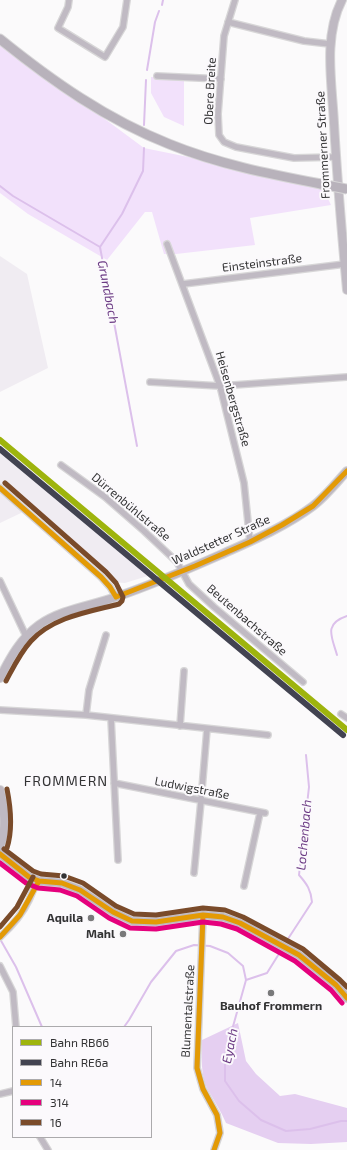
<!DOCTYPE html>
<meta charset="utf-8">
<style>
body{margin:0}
#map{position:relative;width:347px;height:1150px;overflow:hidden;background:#fbfafb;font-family:"Exo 2",sans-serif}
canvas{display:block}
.legend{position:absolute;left:12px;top:1026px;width:140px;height:112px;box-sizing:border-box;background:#fbf9fc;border:1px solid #abaaac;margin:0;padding:5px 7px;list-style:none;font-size:12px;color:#333334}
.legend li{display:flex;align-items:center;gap:8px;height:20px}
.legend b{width:20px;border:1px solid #abaaac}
</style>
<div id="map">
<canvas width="347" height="1150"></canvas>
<ul class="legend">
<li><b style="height:5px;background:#9eb40d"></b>Bahn RB66</li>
<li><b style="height:5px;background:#424351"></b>Bahn RE6a</li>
<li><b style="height:5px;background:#e39a05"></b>14</li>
<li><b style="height:5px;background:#e5007d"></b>314</li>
<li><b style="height:5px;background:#7a4b2a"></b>16</li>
</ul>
</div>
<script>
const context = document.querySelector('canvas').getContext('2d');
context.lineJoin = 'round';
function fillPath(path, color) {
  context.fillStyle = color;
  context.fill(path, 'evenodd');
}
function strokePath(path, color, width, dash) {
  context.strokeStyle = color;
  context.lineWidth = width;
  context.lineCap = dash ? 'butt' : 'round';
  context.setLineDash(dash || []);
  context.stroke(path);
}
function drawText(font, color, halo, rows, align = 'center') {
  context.font = font + ' "Exo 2",sans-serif';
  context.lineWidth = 4;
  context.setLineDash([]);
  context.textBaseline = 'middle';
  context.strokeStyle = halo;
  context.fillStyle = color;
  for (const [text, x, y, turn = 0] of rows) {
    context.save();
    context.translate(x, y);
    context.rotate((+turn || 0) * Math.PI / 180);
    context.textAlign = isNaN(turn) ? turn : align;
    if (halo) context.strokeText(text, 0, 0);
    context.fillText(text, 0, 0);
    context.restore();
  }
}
fillPath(new Path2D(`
 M0 256 27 274 48 368 0 392Z
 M0 447 68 501 154 574 125 583 112 582 29 505 21 513 0 523Z`), '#f0ecf2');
fillPath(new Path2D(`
 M0 39 36 68 144 148 321 184 331 205 250 218 255 245 176 254H164L152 212H145L107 260 28 214 0 193Z
 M151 77 183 79 184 81V126L164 117 151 93Z`), '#f2e1fb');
fillPath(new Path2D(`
 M238 1023 246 1061 256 1074 280 1096 295 1094 347 1108V1142L311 1144 278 1143 226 1123C221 1111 214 1101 208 1090 200 1075 202 1057 202 1040Z`), '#e5cff1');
strokePath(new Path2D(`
 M162 5 163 0
 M147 70 155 22 159 11
 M144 125 146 80
 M0 186 13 196 100 247
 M137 446 100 247 122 214 143 171 144 148
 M337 655C332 637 323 624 347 616
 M0 939 16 967 42 1027
 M284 945 312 902C311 890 307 884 299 875L309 787 306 755
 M246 980 267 973 282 949
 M124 1027 129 1020 151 982 176 951 194 945 210 946 228 953 243 966 246 980 225 1055V1081L239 1101 261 1120 286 1131 310 1129 341 1121H347`), '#dcc0eb', 2);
const street = new Path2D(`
 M69 0 68 7 58 28 105 57 123 27 127 0
 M235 0 224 36 218 114 219 135 224 142 236 147 294 158 336 157
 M228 22 304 41 330 44
 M157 76 221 79
 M167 244 220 386 244 483 250 542
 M183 284 345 264
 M150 382 220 386 347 377
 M61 465 105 497 144 531 177 562 189 584 214 607 303 682
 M0 488 101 577 110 587 116 597
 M0 581 26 636
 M0 710 86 715 268 735
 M341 714 347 718
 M86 715 89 690 106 635
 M111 718 118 860
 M180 726 184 671
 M114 783 265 813
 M194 873 201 801 207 729
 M244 886 260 813
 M203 915 197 1068 203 1089 217 1115 220 1133 214 1150
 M0 937C12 926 22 915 29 900 32 893 34 887 39 881
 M0 966 13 992 16 1027
 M0 1094 13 1091
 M40 1137 48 1150`);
const secondary = new Path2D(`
 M342 0C323 37 332 83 334 123 337 179 342 235 347 290
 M0 678C10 658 21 638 39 625 62 609 91 606 116 597 151 585 186 570 220 555 251 541 285 527 313 506 326 496 336 483 347 471
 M0 790C4 807 7 830 0 846
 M0 854 29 877 39 881 62 883 80 890 113 912 132 921 156 922 203 915 223 917 240 923 299 955 336 985 347 998`);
const primary = new Path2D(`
 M0 39C52 81 106 119 169 144 218 164 269 174 321 184`);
strokePath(street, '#d7d6d7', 8);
strokePath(secondary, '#d7d6d7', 10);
strokePath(primary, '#d7d6d7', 11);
strokePath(street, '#c0bac3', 5.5);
strokePath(secondary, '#bfb9c2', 8);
strokePath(primary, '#b8b2bb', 9);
const primaryBridge = new Path2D(`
 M321 184 347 189`);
strokePath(primaryBridge, '#d7d6d7', 11, []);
strokePath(primaryBridge, '#b8b2bb', 9);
strokePath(new Path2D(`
 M0 488 101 577 110 587 116 597
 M116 597 195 566 250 542 282 525 313 506 347 471
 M0 854 29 877 39 881 62 883 80 890 113 912 132 921 156 922 203 915 223 917 240 923 299 955 336 985 347 998
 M203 915 197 1068 203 1089 217 1115 220 1133 214 1150
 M0 937 20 915 39 881`), '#e39a05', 5);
strokePath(new Path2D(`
 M0 863 26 883 38 888 60 890 77 896 109 918 130 928 156 929 203 922 221 924 237 929 295 961 331 990 342 1003`), '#e5007d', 5);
strokePath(new Path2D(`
 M5 483 106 572 116 583 123 597 122 601 119 604C88 612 53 617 31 641 20 653 13 668 6 681
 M7 848C13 829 11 809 7 789
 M4 849 33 871 41 874 64 876 83 883 116 906 134 914 156 915 203 908 225 910 243 917 303 949 340 980 347 987
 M0 927 17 907 33 877`), '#7a4b2a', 5);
strokePath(new Path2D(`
 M0 440 347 730`), '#9eb40d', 6);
strokePath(new Path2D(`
 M0 449 343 735`), '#424351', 6);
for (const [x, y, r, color] of [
 [64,876,3.5,"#333334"],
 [91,918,4,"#79797a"],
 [123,934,4,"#79797a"],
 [271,993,4,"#79797a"]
]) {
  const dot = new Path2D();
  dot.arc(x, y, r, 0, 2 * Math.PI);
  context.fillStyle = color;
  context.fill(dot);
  strokePath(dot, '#fbf9fc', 1.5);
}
drawText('12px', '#333334', '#fbf9fc', [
 ["Obere Breite",210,91,-87],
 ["Frommerner Straße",323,145,-93],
 ["Einsteinstraße",262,263,-7],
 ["Heisenbergstraße",233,399,74],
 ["Dürrenbühlstraße",131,507,40],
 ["Waldstetter Straße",221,540,-24],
 ["Beutenbachstraße",247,620,41],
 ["Ludwigstraße",192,788,11],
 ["Blumentalstraße",188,1011,-87]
]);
drawText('bold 12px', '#333334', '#fbf9fc', [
 ["Aquila",83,918],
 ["Mahl",115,934],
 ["Bauhof Frommern",271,1006,"center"]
], 'right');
drawText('italic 13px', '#6c3b84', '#fbf9fc', [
 ["Grundbach",108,292,79],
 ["Lochenbach",304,835,-85],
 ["Eyach",230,1046,-79]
]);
context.letterSpacing = '1px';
drawText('14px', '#333334', '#fbf9fc', [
 ["FROMMERN",66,781]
]);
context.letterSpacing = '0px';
</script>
